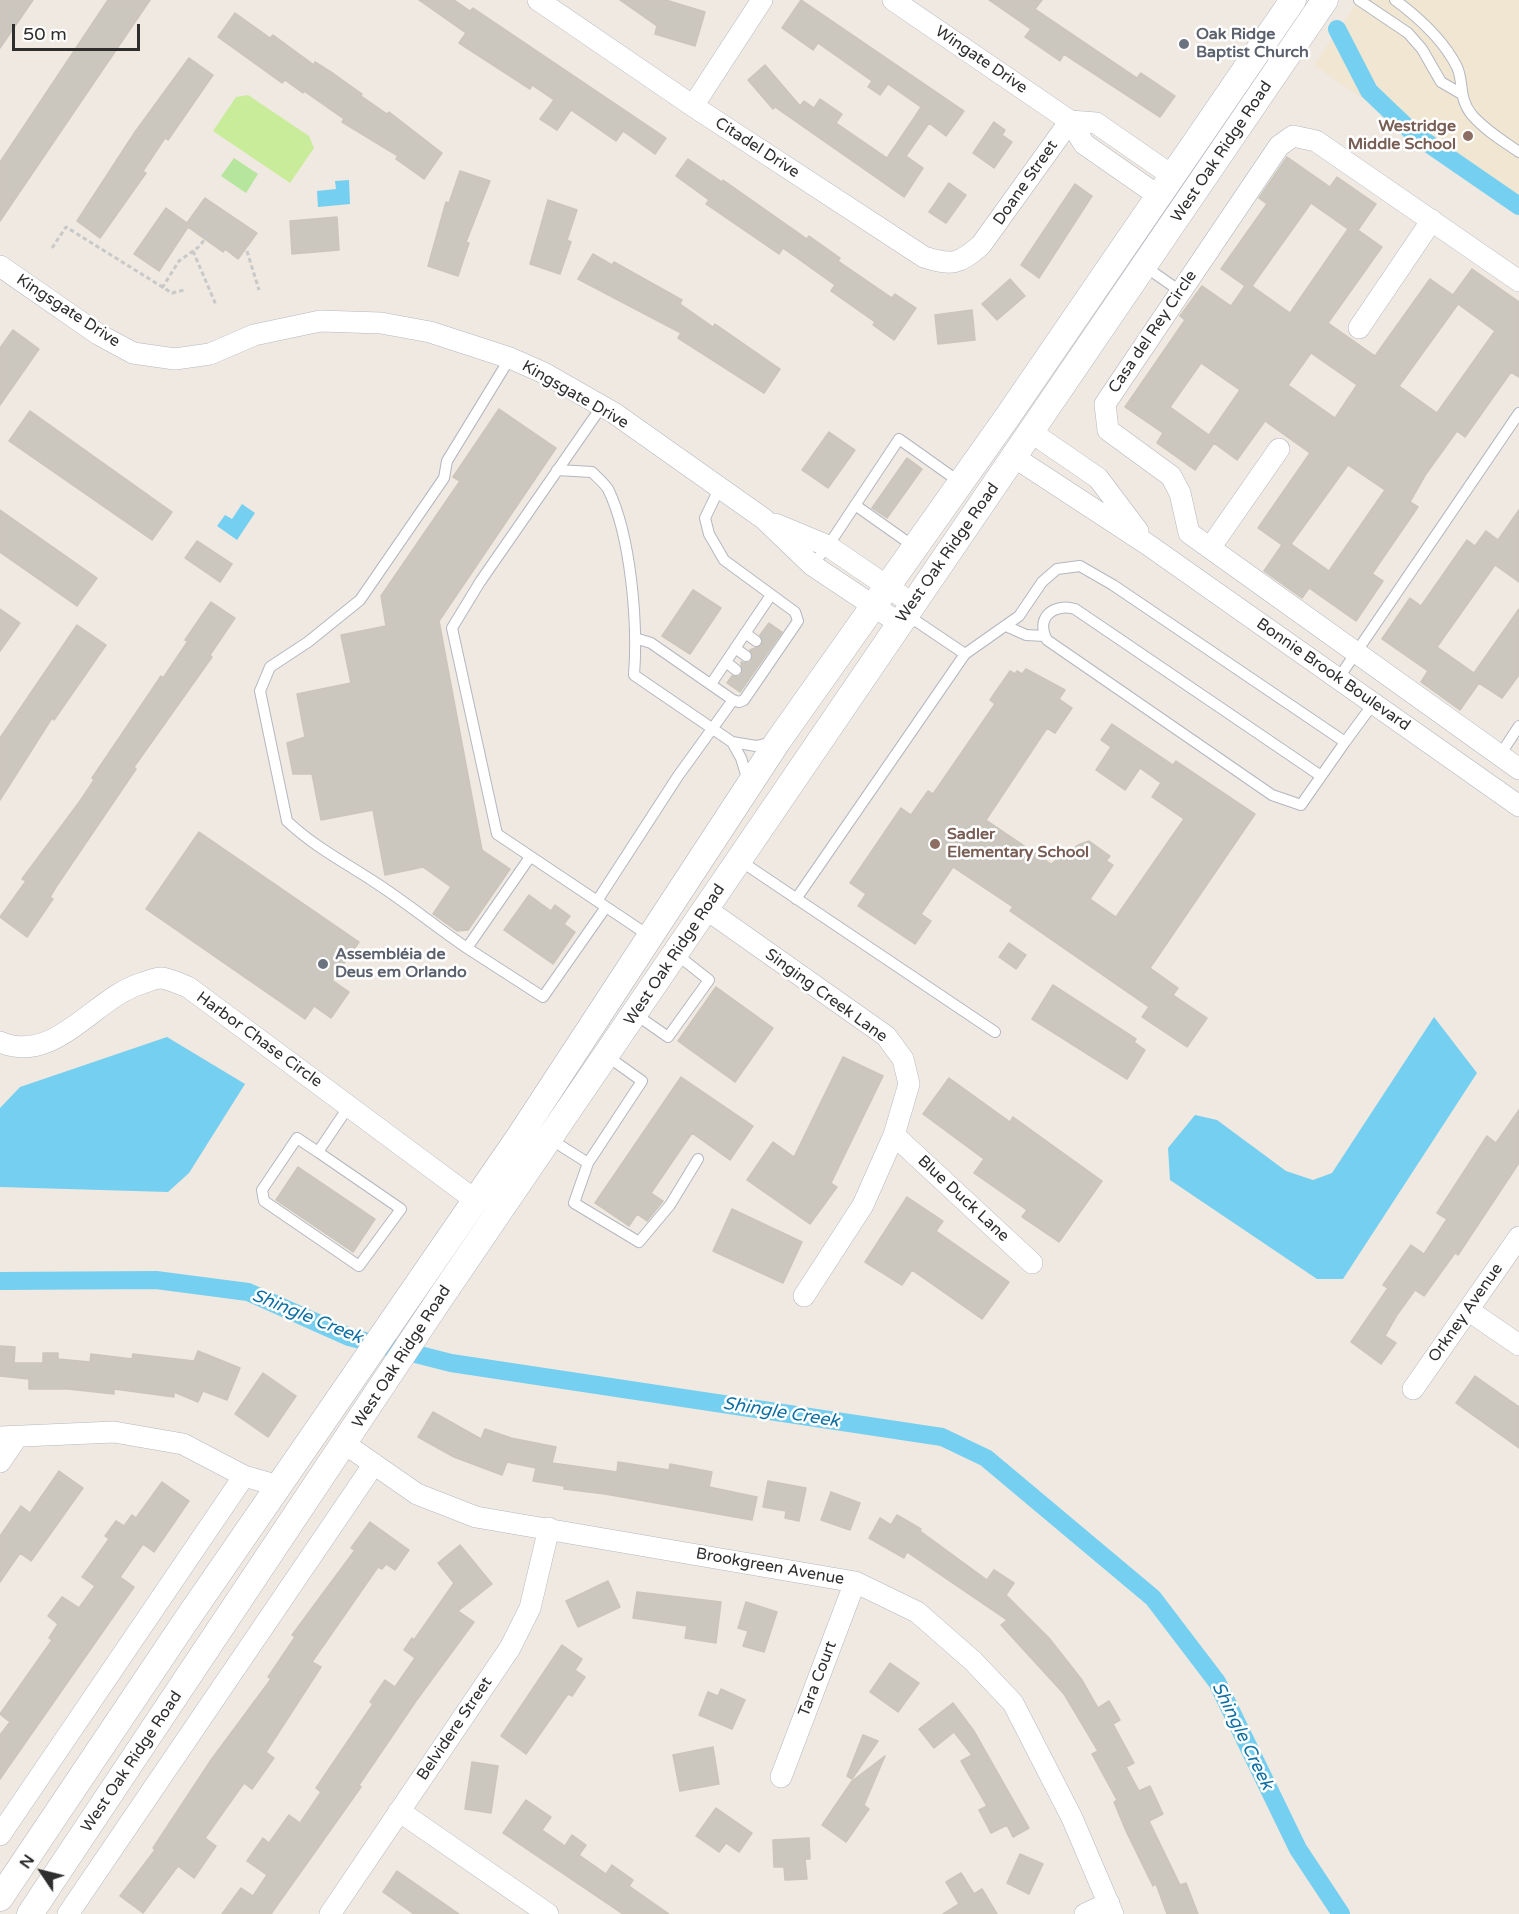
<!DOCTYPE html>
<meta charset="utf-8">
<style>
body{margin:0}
#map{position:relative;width:1519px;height:1914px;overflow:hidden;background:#efe9e1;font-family:"Varela Round",sans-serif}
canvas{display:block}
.north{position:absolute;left:12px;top:1842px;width:60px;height:60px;-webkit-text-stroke:4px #fff;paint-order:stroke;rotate:305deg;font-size:16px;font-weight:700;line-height:24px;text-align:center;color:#2e2e2e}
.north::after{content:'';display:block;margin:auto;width:21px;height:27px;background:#2e2e2e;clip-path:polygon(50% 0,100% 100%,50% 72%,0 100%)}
.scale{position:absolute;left:12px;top:24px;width:128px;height:27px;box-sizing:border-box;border:3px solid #2e2e2e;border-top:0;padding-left:8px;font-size:18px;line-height:21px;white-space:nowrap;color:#2e2e2e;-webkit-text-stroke:4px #fff;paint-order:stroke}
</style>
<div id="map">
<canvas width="1519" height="1914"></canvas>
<div class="north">N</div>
<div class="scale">50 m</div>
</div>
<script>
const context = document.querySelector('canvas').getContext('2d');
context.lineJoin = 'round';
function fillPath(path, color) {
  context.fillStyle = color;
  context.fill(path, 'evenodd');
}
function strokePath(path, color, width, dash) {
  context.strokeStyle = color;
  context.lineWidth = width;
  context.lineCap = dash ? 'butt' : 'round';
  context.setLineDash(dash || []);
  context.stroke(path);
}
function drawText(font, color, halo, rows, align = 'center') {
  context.font = font + ' "Varela Round",sans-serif';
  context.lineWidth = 5;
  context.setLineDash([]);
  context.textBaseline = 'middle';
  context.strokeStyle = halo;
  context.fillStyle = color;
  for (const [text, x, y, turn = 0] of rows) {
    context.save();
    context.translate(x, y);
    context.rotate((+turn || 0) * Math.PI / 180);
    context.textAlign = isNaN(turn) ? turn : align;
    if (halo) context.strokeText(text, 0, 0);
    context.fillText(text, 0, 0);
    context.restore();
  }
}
fillPath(new Path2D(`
 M1359 0H1519V207L1314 65Z`), '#f0e6d1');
fillPath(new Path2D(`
 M234 158 258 174 246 193 221 176Z`), '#b6e59e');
fillPath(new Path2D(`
 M248 95 309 136 314 148 290 183 213 131 236 97Z`), '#c9ec9a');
fillPath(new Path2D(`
 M349 180 350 204 318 207 317 191 336 189 335 181Z
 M242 504 255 513 237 540 217 526 225 515 232 519Z
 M1434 1017 1477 1073 1343 1279H1317L1170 1180 1168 1148 1195 1115 1217 1120 1286 1171 1313 1180 1332 1173Z
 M167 1037 245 1084 189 1173 168 1192 0 1187V1108L20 1087Z`), '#75cff0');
strokePath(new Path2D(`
 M1337 29 1369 91 1413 133 1519 206
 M0 1281 156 1280 248 1292 349 1337 451 1363 942 1437 986 1458 1153 1598 1217 1682 1298 1849 1341 1914`), '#75cff0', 18);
const building = new Path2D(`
 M0 0H33L0 48Z
 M108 0H150L0 221V162Z
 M419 0H454L470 11 473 8 666 138 655 154 623 131 616 141 571 110 557 130 540 119 554 100 532 85 530 89 459 43 466 33Z
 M620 0H666L705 12 695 46 655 34 657 26Z
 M801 0 964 111 946 136 929 123 906 156 923 168 904 197 775 107 773 109 748 80 765 65 800 106 804 101 814 108 820 99 842 114 836 123 887 158 916 115 921 107 888 84 880 95 868 87 872 81 818 43 813 50 782 28Z
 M989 0H1042L1035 9 1137 78 1141 73 1175 96 1160 117 1064 54 1060 61 1025 37 1031 29Z
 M235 13 270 38 273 35 314 65 315 62 334 74 362 94 361 96 387 114 389 112 442 153 424 179 396 159 398 156 342 122 344 119 304 91 303 93 285 80 282 83 218 37Z
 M189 58 213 75 168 140 165 138 143 171 146 173 100 238 77 221 135 132Z
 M994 122 1005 130 1002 135 1012 142 994 168 973 153Z
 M1287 157 1330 187 1337 177 1376 204 1358 230 1382 247 1328 323 1375 356 1430 279 1453 295 1472 269 1519 302V377L1511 372 1465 437 1457 431 1426 474 1410 502 1418 507 1372 574 1383 581 1356 621 1309 588 1302 598 1264 571 1282 545 1258 528 1310 453 1265 421 1237 460 1214 443 1195 470 1157 443 1163 433 1125 407 1185 320 1180 316 1202 286 1231 306 1245 286 1221 269 1267 204 1259 198ZM1311 203 1348 229 1290 313 1252 286ZM1458 304 1495 331 1437 413 1399 386ZM1311 353 1357 385 1335 418 1288 385ZM1201 363 1240 390 1209 435 1170 407ZM1348 465 1385 490 1329 571 1291 544Z
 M688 159 722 182 723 180 807 239 809 236 840 258 838 261 892 298 895 294 916 308 894 340 873 325 875 322 831 291 835 285 783 248 779 254 706 204 709 200 676 176Z
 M460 171 490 181 466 242 469 243 458 276 428 266 446 202 449 203Z
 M949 183 966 195 946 223 929 212Z
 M1075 184 1092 196 1039 278 1021 265Z
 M205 198 257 233 238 259 225 249 223 252 188 227 159 271 134 254 166 208 187 223Z
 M548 200 577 210 567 240 571 242 560 274 530 264Z
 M337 217 339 250 292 254 290 221Z
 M593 254 612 265 614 262 682 300 680 304 713 327 715 324 780 369 764 393 678 338 681 333 578 279Z
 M1010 279 1025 296 997 320 982 304Z
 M972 310 975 340 938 344 935 315Z
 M13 330 39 349 0 405V348Z
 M499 409 556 448 439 621 482 850 510 869 468 930 457 931 433 914 451 887 423 867 385 875 373 810 321 820 312 774H293L287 743 305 737 297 694 351 683 341 635 386 626 381 596 460 481 453 477Z
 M30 411 172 512 152 540 9 441Z
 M829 432 855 450 828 488 802 470Z
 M907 458 922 469 887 518 872 508Z
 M0 510 97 578 77 606 0 552Z
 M1519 510V582L1495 565 1437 647 1474 673 1519 609V675L1502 698 1479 683 1460 710 1421 682 1428 671 1382 639 1410 598 1421 606 1467 540 1475 546 1486 531 1498 540Z
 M197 541 232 564 220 582 185 558Z
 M693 590 721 608 690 654 662 636Z
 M211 602 235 618 210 655 212 657 134 767 136 769 56 887 50 897 53 899 27 937 0 917 26 881 22 879 80 801 94 780 92 778 161 676 163 678 188 641 185 640Z
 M0 609 20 623 0 651Z
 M769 623 782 632 740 692 727 683 732 676 738 677 742 674 741 662 748 663 752 660 750 650 762 645 760 635Z
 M77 625 106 645 54 720 52 718 0 800V738Z
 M1026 669 1065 690 1059 699 1072 708 1055 733 1047 728 986 820 1051 864 1078 845 1089 841 1110 856 1106 861 1113 865 1090 899 1116 917 1184 819 1152 797 1161 783 1140 768 1125 790 1096 770 1111 747 1101 740 1112 724 1173 765 1176 761 1255 814 1150 968 1178 988 1173 995 1207 1018 1187 1047 1142 1017 1149 1007 1010 911 1013 907 953 867 921 914 931 921 915 944 858 906 866 894 850 883 901 808 911 815 928 791 933 794 995 704 990 700 1010 671 1015 674 1017 671 1022 674Z
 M199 832 359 942 332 980 349 992 331 1018 314 1006 305 1019 146 909Z
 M529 895 551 911 555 905 570 916 564 924 575 932 553 964 504 930Z
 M1009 943 1026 955 1016 969 999 957Z
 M1053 985 1136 1039 1134 1042 1145 1050 1127 1079 1032 1019Z
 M716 987 773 1028 735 1082 678 1041Z
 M843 1057 883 1076 831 1183 837 1187 810 1224 747 1180 773 1142 794 1157Z
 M681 1077 753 1126 730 1160 692 1133 651 1193 663 1201 647 1221 637 1214 629 1226 595 1203Z
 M949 1078 1010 1122 1013 1117 1102 1181 1059 1242 1022 1217 1027 1210 974 1173 984 1159 923 1114Z
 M1519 1110V1163L1458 1255 1455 1253 1424 1296 1415 1290 1397 1315 1385 1336 1396 1343 1381 1364 1351 1342 1388 1288 1383 1285 1411 1245 1424 1254 1447 1219 1437 1213 1487 1136 1496 1143Z
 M298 1167 375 1219 353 1252 276 1200Z
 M907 1197 943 1221 936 1231 1009 1282 982 1319 912 1270 902 1285 865 1262Z
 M732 1209 802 1242 783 1283 713 1251Z
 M0 1346 15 1347 14 1363H43V1353H58V1359L90 1362 91 1354 132 1359 133 1354 194 1361 198 1351 240 1368 227 1400 203 1391 198 1402 174 1392V1397L114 1389V1394L68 1389H29V1379L0 1376Z
 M263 1373 296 1396 268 1437 235 1414Z
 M1475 1376 1519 1407V1448L1456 1403Z
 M433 1412 481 1439 485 1429 511 1438 556 1447 552 1463 617 1472 618 1462 669 1470 670 1464 712 1472 709 1487 757 1497 752 1520 605 1494 564 1489V1486L533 1481 536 1468 507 1462 502 1475 454 1457 418 1437Z
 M59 1471 83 1488 31 1561 20 1553 0 1582V1536L21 1506 30 1513Z
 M768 1481 806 1488 799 1521 785 1518 786 1511 763 1507Z
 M162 1482 189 1501 154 1552 143 1544 120 1577 134 1587 0 1779V1735L10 1722 0 1714 52 1640 49 1638 58 1624 48 1616 62 1597 79 1608 95 1586 82 1577 109 1539 105 1536 116 1521 124 1526 132 1515 136 1518Z
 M831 1492 860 1503 850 1530 821 1520Z
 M897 1515 921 1529 920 1531 987 1580 994 1570 1014 1583 1006 1595 1049 1638 1082 1680 1098 1708 1109 1701 1120 1720 1113 1724 1134 1763 1126 1767 1139 1791 1150 1786 1163 1814 1149 1821 1180 1885 1186 1883 1198 1914H1167L1156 1884 1153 1886 1126 1831 1114 1802 1117 1800 1092 1754 1098 1751 1064 1694 1001 1625 1007 1620 907 1552 904 1558 869 1538 880 1518 891 1525Z
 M370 1522 409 1550 395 1570 386 1564 382 1569 378 1567 312 1662 321 1667 266 1752 274 1758 252 1789 244 1783 205 1838 216 1846 194 1878 178 1866 143 1913 120 1896 155 1850 153 1848 211 1760 271 1679 268 1677 295 1637 292 1635 355 1550 351 1548Z
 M460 1545 492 1584 458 1611 474 1622 416 1701 359 1785 361 1787 271 1914H222L241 1888 253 1896 267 1875 247 1861 263 1838 269 1843 289 1815 300 1823 321 1792 316 1788 373 1704 370 1702 385 1680 395 1687 415 1658 404 1650 412 1638 414 1640 454 1583 438 1563Z
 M608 1581 620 1607 578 1627 566 1601Z
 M637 1592 721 1602 716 1643 685 1638 687 1626 633 1618Z
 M746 1602 777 1612 764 1652 743 1646 748 1631 738 1628Z
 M562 1645 582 1659 575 1670 585 1677 572 1696 568 1694 526 1754 501 1736Z
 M890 1663 919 1683 898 1712 870 1692Z
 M721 1689 745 1700 732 1729 699 1715 708 1692 718 1696Z
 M953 1703 974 1731 1029 1828 1013 1837 1007 1825 991 1833 979 1810 987 1806 961 1761 972 1755 954 1732 934 1748 919 1729Z
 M863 1735 878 1741 852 1779 847 1776Z
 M713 1747 719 1784 680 1791 673 1755Z
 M885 1756 864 1805 869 1809 846 1842 822 1825 852 1781Z
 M472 1762 498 1766 491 1813 465 1809Z
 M526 1800 551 1817 542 1830 565 1846 572 1835 586 1845 579 1855 606 1874 612 1865 633 1880 629 1886 669 1914H623L503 1833Z
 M716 1808 752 1833 739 1852 726 1843 719 1852 696 1836Z
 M809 1838 810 1859H805L807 1879 785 1880 784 1867H774L773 1840Z
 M1020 1854 1043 1864 1029 1894 1007 1883Z
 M397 1871 459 1914H414L383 1892Z
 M961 1873 974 1894 982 1889 997 1914H943L959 1904 946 1882Z`);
fillPath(building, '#cbc7bf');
strokePath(building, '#cbc5ba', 1.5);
const service = new Path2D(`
 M1359 0 1408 33 1422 49 1441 82 1460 93
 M1395 0C1418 17 1444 41 1457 67 1464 82 1458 98 1472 115 1485 130 1503 141 1519 152
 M1144 266 1180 291
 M510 358 447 461 444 478 360 600 308 642 270 667 260 691 287 821C313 846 346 863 376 883 407 903 436 927 467 948L530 857
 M602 406 480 582 452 628 497 834 651 937
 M557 470 592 472C597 477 604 483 608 489 631 536 638 623 634 675L732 742 741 758 748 781
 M855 505 916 548
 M812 565 828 546 899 439 961 483
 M904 623 916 621 965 654
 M1006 626 1026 635 1045 636
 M745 633 756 641
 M635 638 651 643 733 700
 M735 648 746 656
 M726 662 736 670
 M1338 679 1519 413
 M711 684 771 595
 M732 742 756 746 773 742
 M1500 755 1519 726
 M1321 776 1075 609C1054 603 1035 617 1047 640L1272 795 1301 805 1345 742
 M739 860 995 1032
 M796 899 965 654 1019 616 1042 582 1057 569 1080 566 1113 585 1345 742 1373 704
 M597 901 678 776 733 700 739 702 744 700 798 621 795 612 724 560 709 534 705 518 719 489
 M467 948 543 997 606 907
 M635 1014 668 1037 709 980 676 954
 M550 1139 588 1163 642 1081 607 1056
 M318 1152 297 1138 262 1190 264 1201 359 1266 401 1209 318 1152 349 1106
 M588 1163 574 1203 639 1242 670 1205 698 1159`);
const minor = new Path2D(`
 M538 0 693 106 924 257C953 266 959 264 981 245L1070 121
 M893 0 1070 121 1084 144 1160 197
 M693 106 762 0
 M1070 121 1096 123 1174 177
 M0 266 98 334 133 353 175 359 210 354 254 335 320 321 381 323 430 332 510 358 544 373 614 413 764 519 812 565 899 623
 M1519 281 1316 141 1293 136 1279 146 1105 404 1108 430 1171 476 1180 493 1189 533 1519 769
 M1359 328 1432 220
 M1031 432 1098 478 1138 531
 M1014 457 1147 544 1519 806
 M775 524 828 546 913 604
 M1210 548 1279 449
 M706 909 886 1036 903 1059 909 1084 894 1135 863 1205 804 1296
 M0 1042C55 1066 95 996 143 983 148 981 156 978 161 978 170 979 180 984 188 987L475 1200
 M894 1135 1032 1263
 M1468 1310 1519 1345
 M1413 1389 1519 1237
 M0 1437 114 1432 183 1444 244 1476 279 1486
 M345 1444 417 1494 476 1517 855 1582 917 1612 973 1661 1013 1703 1072 1818 1113 1914
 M0 1462 17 1437
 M781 1777 855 1582
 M399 1811 548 1914
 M0 1835 244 1476
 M68 1914 374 1464
 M330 1914 510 1648 530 1608 549 1528
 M1085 1914 1109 1903`);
const tertiary = new Path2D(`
 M0 1898 185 1622 519 1137 778 741 1008 416 1293 0
 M30 1914 443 1294 1325 0`);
strokePath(service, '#b4b7c1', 12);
strokePath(minor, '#b4b7c1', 22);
strokePath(tertiary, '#b4b7c1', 27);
strokePath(new Path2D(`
 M52 248 66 227 172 293 184 290
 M193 251 216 305
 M247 251 259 290
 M162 288 179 261 200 246 209 232`), '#c9c9c9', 3, [4.5, 3]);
strokePath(service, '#fff', 10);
strokePath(minor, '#fff', 21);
strokePath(tertiary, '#fff', 26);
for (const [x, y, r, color] of [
 [1184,44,6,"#6b7280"],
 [1468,136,6,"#8d6e63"],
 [935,844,6,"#8d6e63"],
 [323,964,6,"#6b7280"]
]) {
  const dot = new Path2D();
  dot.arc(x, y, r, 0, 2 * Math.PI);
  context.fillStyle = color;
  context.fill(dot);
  strokePath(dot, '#fff', 2);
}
drawText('bold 16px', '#5b616d', '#fff', [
 ["Oak Ridge",1196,35],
 ["Baptist Church",1196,53],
 ["Assembléia de",335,955],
 ["Deus em Orlando",335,973]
], 'left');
drawText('16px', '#2e2e2e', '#fff', [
 ["Wingate Drive",981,60,34],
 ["Citadel Drive",757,148,33],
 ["West Oak Ridge Road",1222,152,-56],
 ["Doane Street",1026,183,-55],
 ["Kingsgate Drive",68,311,33],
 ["Casa del Rey Circle",1153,332,-56],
 ["Kingsgate Drive",575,395,30],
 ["West Oak Ridge Road",948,553,-55],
 ["Bonnie Brook Boulevard",1333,675,35],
 ["West Oak Ridge Road",675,955,-56],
 ["Singing Creek Lane",826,996,36],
 ["Harbor Chase Circle",259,1040,36],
 ["Blue Duck Lane",963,1199,43],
 ["Orkney Avenue",1466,1313,-55],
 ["West Oak Ridge Road",402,1357,-57],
 ["Brookgreen Avenue",770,1567,10],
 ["Tara Court",818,1679,-69],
 ["Belvidere Street",455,1729,-56],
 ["West Oak Ridge Road",132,1762,-56]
]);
drawText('bold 16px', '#785e54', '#fff', [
 ["Westridge",1456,127],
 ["Middle School",1456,145],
 ["Sadler",947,835,"left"],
 ["Elementary School",947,853,"left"]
], 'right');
drawText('italic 18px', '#0d6fa3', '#fff', [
 ["Shingle Creek",307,1317,22],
 ["Shingle Creek",781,1413,9],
 ["Shingle Creek",1242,1736,64]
]);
</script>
